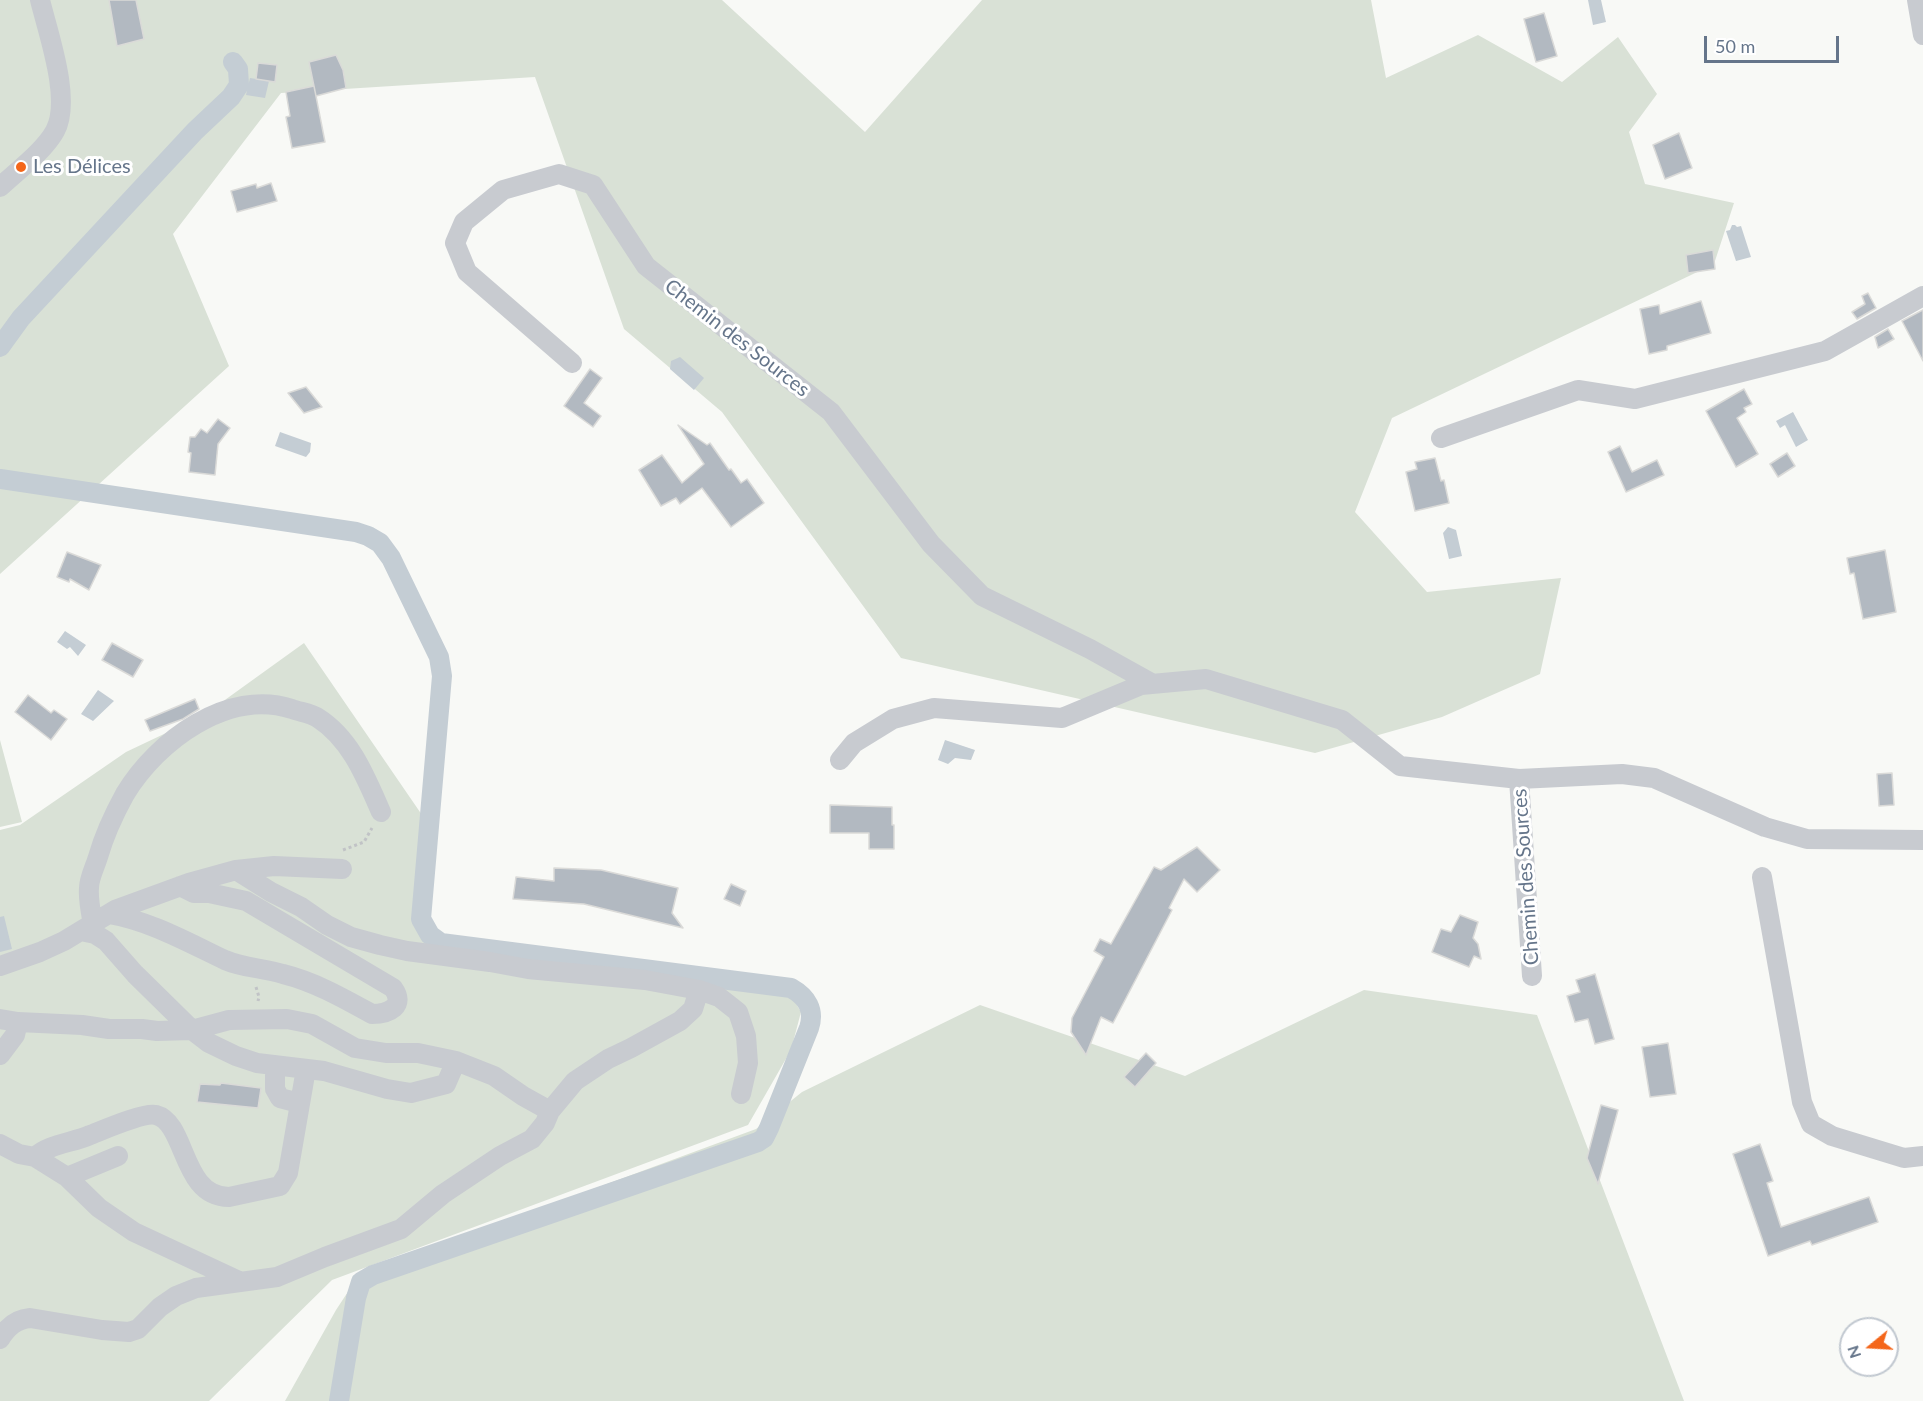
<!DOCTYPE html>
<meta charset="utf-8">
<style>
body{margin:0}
#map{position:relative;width:1923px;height:1401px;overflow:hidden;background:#f8f9f6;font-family:Lato,sans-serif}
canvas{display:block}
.north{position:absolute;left:1839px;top:1317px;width:60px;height:60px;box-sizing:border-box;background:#fff;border:2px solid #c1c8d0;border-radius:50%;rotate:252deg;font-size:16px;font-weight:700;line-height:24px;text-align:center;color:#65758a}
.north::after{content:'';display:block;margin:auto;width:21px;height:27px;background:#f4661a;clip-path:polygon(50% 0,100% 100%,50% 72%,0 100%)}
.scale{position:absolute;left:1704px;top:36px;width:135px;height:27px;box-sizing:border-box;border:3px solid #65758a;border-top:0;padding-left:8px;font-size:18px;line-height:21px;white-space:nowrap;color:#65758a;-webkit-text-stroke:4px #fff;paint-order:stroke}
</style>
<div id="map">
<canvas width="1923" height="1401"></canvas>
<div class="north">N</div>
<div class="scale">50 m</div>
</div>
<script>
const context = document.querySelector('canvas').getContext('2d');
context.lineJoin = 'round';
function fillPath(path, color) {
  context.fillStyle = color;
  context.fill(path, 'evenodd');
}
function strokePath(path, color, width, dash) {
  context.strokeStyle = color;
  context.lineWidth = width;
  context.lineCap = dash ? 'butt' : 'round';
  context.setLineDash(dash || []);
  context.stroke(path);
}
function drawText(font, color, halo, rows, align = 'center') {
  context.font = font + ' Lato,sans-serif';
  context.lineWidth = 6;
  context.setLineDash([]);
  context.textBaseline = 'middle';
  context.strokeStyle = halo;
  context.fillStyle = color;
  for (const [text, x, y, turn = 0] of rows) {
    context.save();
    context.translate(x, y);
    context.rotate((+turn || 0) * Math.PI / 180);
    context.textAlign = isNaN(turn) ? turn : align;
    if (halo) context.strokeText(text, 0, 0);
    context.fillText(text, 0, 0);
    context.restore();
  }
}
fillPath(new Path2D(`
 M0 0H722L865 132 982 0H1371L1386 78 1478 35 1562 82 1618 37 1657 94 1629 132 1645 184 1734 203 1714 264 1392 418 1355 512 1427 592 1561 578 1540 674 1442 717 1315 753 901 658 722 412 624 329 535 77 281 93 173 234 229 366 0 574Z
 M304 643 422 815 416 919 419 930 434 948 757 987 791 995 801 1012 791 1050 748 1125 332 1280 209 1401H0V830L20 825 126 752 204 715Z
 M0 740 22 822 0 827Z
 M1364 990 1537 1015 1684 1401H285L336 1310 361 1272 531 1212 756 1129 802 1092 980 1005 1185 1076Z`), '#d9e1d6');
fillPath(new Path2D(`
 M1588 0H1601L1606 22 1593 25Z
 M250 78 269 81 265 98 246 95Z
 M1732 225H1735L1737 227 1741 226 1751 257 1736 261 1726 231 1730 230Z
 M680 357 704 378 694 390 670 369 671 361Z
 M1793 412 1808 440 1796 447 1785 425 1780 428 1776 421Z
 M280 432 311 443 310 452 306 457 275 446Z
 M1448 527 1456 530 1462 556 1449 559 1443 533Z
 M65 631 86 645 78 656 70 647 67 649 57 642Z
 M98 690 114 701 93 721 81 714Z
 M945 740 975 750 971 760 955 758 948 764 938 760Z
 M4 916 12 949 0 952V917Z`), '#c4cdd4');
strokePath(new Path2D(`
 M0 347 21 318 195 131 231 97 239 85 238 69 233 62
 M0 479 356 532 368 536 380 543 391 558 439 657 442 676 421 919 430 935 441 943 791 988C807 997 815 1010 809 1028L769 1128 764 1138 758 1142 373 1275 361 1282 356 1298 339 1401`), '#c4cdd4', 20);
const building = new Path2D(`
 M109 0H136L144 39 117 46Z
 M1544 13 1557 56 1536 62 1524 19Z
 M336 55 343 70 346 88 316 96 309 62Z
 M258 63 277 65 275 82 256 79Z
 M314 86 325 142 292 148 286 117 290 116 286 92Z
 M1679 133 1692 168 1665 179 1653 145Z
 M271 183 277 201 237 212 231 191 256 184 257 188Z
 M1713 250 1715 269 1688 273 1686 255Z
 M1868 293 1876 308 1857 319 1852 312 1865 304 1862 296Z
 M1701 301 1711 333 1667 346V350L1649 354 1640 309 1659 305 1660 314Z
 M1923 310V361L1902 321Z
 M1888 329 1894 339 1878 348 1875 337Z
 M590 369 602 378 584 403 601 416 593 427 564 406Z
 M306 387 322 407 304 413 288 393Z
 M1744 389 1752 404 1744 408 1746 412 1737 418 1758 454 1736 467 1706 411Z
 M218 419 230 428 218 444 215 475 189 472 191 453 188 452 190 437H195L201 429 207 433Z
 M678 425 707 445 710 443 729 470 731 469 741 483 747 479 764 503 731 527 702 488 680 504 676 498 661 506 639 470 662 455 682 483 704 464Z
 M1620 446 1632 472 1657 460 1664 475 1626 492 1608 452Z
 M1787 453 1795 466 1778 477 1770 464Z
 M1435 458 1441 481 1444 480 1449 503 1415 511 1406 472 1417 469 1415 462Z
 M1885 550 1896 612 1863 619 1854 573 1850 574 1847 558Z
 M67 552 101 565 89 590 70 579 69 582 57 577Z
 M112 643 143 660 133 677 102 660Z
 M28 695 51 713 54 710 67 719 51 740 15 712Z
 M195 699 199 709 183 719 150 731 145 720Z
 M1892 773 1894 805 1879 806 1877 774Z
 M830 805 892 807V825H894V849H869V833H830Z
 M1197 847 1220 870 1197 892 1184 879 1169 908 1172 910 1113 1023 1101 1017 1086 1055 1071 1032 1072 1018 1104 957 1094 951 1100 939 1111 944 1154 867 1161 870Z
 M554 868 601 870 678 888 672 913 683 928 584 904 513 899 516 877 554 881Z
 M731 884 746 891 740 906 724 899Z
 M1460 915 1478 922 1473 938 1478 944 1481 959 1474 956 1469 967 1432 952 1441 929 1451 932Z
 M1595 974 1614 1039 1595 1044 1588 1019 1575 1022 1567 996 1580 992 1576 980Z
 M1668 1043 1676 1094 1650 1097 1642 1047Z
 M1146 1053 1156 1063 1135 1087 1124 1077Z
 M221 1083 261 1088 258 1108 197 1102 200 1084 220 1085Z
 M1601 1105 1618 1110 1598 1184 1587 1158Z
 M1760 1144 1773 1181 1767 1183 1781 1227 1869 1197 1878 1222 1812 1245 1810 1241 1768 1256 1733 1154Z`);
fillPath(building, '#b2b9c1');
strokePath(building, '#dadad8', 1.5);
strokePath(new Path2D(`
 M343 850 364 842 372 828
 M256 987 259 997 258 1001`), '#c1c3c6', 3, [3, 3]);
strokePath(new Path2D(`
 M1917 0 1923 35
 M0 187C17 171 44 151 55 131 72 100 48 33 40 0
 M572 363 467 272 455 243 464 222 503 190 559 174 593 185 646 266 831 412 931 544 982 596 1090 649 1153 684
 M1441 438 1578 390 1635 399 1825 351 1923 296
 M840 760 854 743 893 719 934 708 1062 718 1141 685 1206 679 1342 720 1400 766 1519 779 1622 774 1654 778 1765 827 1807 839 1923 840
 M1519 779 1532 976
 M236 870 271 892 301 907 327 925 351 937 380 945 407 951 490 962 528 969 645 980 699 990 719 997 738 1012 746 1036 748 1063 741 1094
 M1762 877 1802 1102 1811 1124 1832 1136 1904 1158 1923 1156
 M109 914C150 921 187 942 225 960 243 968 264 968 283 974 315 982 343 998 372 1014 389 1014 406 1006 393 988L246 901 209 893H194L180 886
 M93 924C91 913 88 900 89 888 89 878 95 867 98 857 104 836 114 814 125 794 157 741 228 688 292 709 300 712 311 713 318 718 351 739 366 778 381 812
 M81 931 95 934 106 941 135 974 192 1030 209 1043 236 1056 257 1063 324 1071 387 1089 411 1093 446 1084 456 1061
 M0 966 40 952 64 941 115 910 189 883 236 870 274 866 342 869
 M0 1019 18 1022 82 1025 109 1029H142L157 1031 192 1030 229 1020 287 1019 312 1024 355 1048 386 1053H418L456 1061 494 1076 523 1096 550 1111
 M0 1055 15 1035 18 1022
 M275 1065V1089L280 1098 299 1103
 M0 1144 19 1154 35 1157 67 1177 99 1208 134 1232 239 1281
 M35 1157C49 1144 72 1143 90 1135 103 1130 144 1112 156 1115 187 1123 181 1197 229 1197L280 1186 288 1173 306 1069
 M67 1177 118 1156
 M0 1339C7 1327 17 1319 30 1318L102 1330 129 1332 138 1329 160 1307 176 1296 196 1288 277 1277 325 1257 401 1229 443 1194 500 1156 532 1139 545 1123 550 1111 575 1081 608 1059 631 1048 680 1021 693 1009 699 990`), '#c8cbd0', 20);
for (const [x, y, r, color] of [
 [21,167,6,"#f4661a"]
]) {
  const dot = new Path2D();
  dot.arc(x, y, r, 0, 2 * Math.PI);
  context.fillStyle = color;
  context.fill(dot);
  strokePath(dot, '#fff', 2);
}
drawText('20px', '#65758a', '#fff', [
 ["Les Délices",33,167]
], 'left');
drawText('20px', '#65758a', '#fff', [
 ["Chemin des Sources",737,338,38],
 ["Chemin des Sources",1526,877,-94]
]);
</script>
